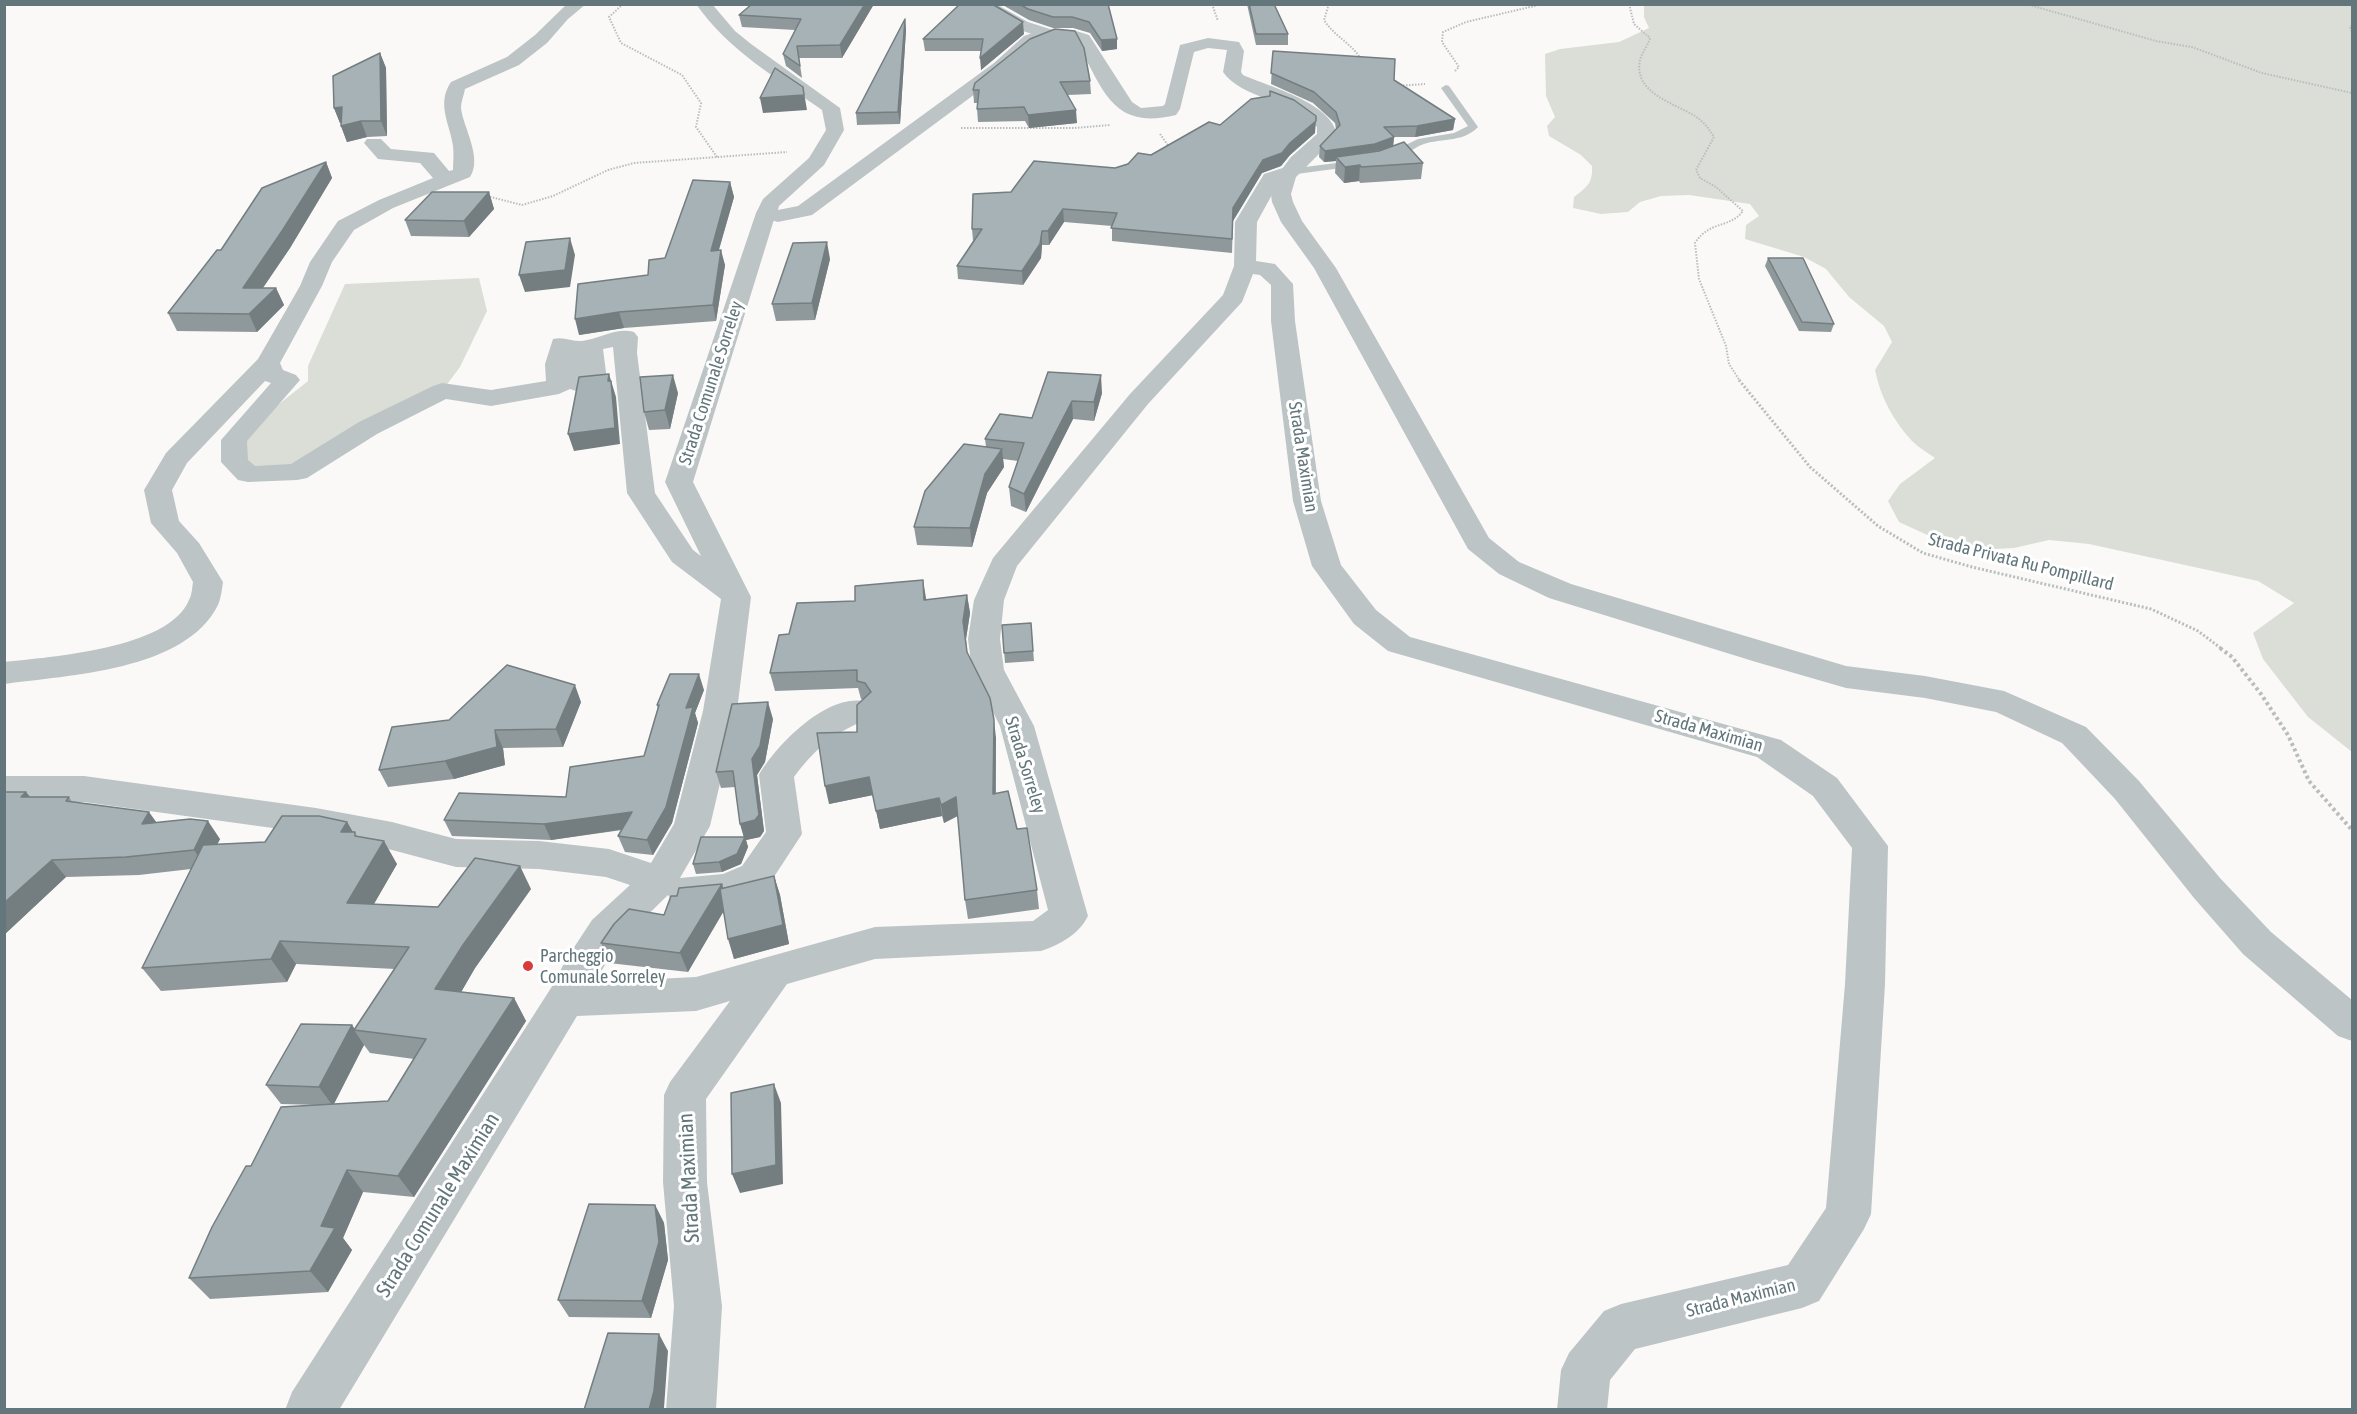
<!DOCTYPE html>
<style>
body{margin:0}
#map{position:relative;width:2357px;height:1414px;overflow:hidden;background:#faf9f8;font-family:"Asap Condensed",sans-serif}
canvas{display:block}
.frame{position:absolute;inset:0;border:6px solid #62767b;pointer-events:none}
</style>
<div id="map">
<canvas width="2357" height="1414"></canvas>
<div class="frame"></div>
</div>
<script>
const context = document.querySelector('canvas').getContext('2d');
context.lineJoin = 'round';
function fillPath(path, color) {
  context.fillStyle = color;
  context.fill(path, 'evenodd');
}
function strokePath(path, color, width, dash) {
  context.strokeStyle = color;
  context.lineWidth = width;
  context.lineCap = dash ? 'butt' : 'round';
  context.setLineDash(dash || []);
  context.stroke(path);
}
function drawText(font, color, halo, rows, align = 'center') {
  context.font = font + ' "Asap Condensed",sans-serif';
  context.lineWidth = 6;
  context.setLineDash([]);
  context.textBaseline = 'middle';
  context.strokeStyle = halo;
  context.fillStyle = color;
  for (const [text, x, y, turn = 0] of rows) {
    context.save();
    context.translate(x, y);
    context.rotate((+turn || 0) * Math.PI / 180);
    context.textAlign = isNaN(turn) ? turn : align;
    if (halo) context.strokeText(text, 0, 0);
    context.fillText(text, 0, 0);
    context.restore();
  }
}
fillPath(new Path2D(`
 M1644 5H2352V752L2308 717 2263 659 2253 633 2294 603 2258 581 2089 544 2049 540 2014 548 1977 550 1936 539 1899 522 1888 501 1900 484 1935 458C1928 453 1919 448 1912 441 1894 422 1880 396 1875 370L1892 342 1884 326 1849 297 1826 269 1804 257 1745 239 1746 225 1759 216 1750 204 1689 195 1661 196 1640 202 1628 212 1601 214 1573 208 1574 197C1587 187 1593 183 1592 166L1581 155 1549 136 1547 126 1555 117 1546 96 1545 54 1560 49 1619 42 1649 28 1644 17Z
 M479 278 487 311 460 367 442 391 297 472 248 474 234 440 308 381V366L345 284Z`), '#dbded7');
strokePath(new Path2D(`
 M623 4 609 17 621 43 682 75 701 103 696 127 717 157
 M1212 4 1218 21
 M1329 4 1324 20C1334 36 1351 43 1361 59
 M1629 4 1634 24 1650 38C1648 46 1642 52 1640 60 1633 93 1674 103 1695 116 1704 122 1709 129 1714 137L1696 170 1700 178 1716 187 1743 211C1729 229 1710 220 1695 243L1699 279 1726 346 1729 364 1740 381
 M2026 4 2156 41 2192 47 2262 73 2352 93
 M2352 25 2350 27 2352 32
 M1455 71 1459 67 1442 42 1443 32 1466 22 1543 4
 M1397 86 1425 84
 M961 128H1074L1110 125
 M1160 134 1170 148
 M487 196 522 205 553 196 608 170 634 163 787 152`), '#b8bdbe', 2, [1.5, 1.5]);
strokePath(new Path2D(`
 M1739 380 1810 467 1878 526 1923 553 1972 567 2151 609 2198 631 2222 649`), '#b8bdbe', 3, [2, 2]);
strokePath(new Path2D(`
 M2220 648 2232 657 2261 694 2288 735 2309 781 2352 830`), '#b8bdbe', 4, [3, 3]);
fillPath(new Path2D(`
 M1446 85 1449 86 1478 127C1462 144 1438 137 1419 146 1408 152 1396 162 1383 160V156L1418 139 1454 133 1468 126 1441 88Z
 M1360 160 1365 163 1364 165 1289 175 1284 172 1289 169Z`), '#bdc4c6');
fillPath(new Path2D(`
 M567 4H586L568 19 547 43 519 65 465 89C464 95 461 102 461 108 463 127 483 158 470 177L393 208 354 230 332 262 322 286 280 363 283 370 296 375 300 380 247 441 248 460 255 466 291 464 359 422 433 386 442 383 491 390 546 381 545 364 553 339C564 336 573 342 582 341 599 339 617 327 634 332L638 337 637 353 655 493 693 550 701 556 665 482 756 213 759 209 766 207 773 209 776 213 693 482 751 597 737 711 710 826 680 878 723 874 742 866 766 832 759 775C776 745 829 691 867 702L872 710C863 724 843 729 830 739 816 750 804 763 794 777L802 834 768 886 726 902 685 906 672 901 668 895 620 942 594 982 696 977 875 927 1033 921 1048 910 1000 726 972 670 968 639 974 600 993 558 1130 394 1223 295 1234 266 1235 222 1264 174 1289 166 1296 168 1299 172 1296 176 1279 182 1257 222 1256 261 1275 264 1293 284 1295 321 1321 501 1341 565 1376 610 1410 637 1781 740 1837 778 1888 846 1885 984 1871 1214 1864 1229 1819 1301 1802 1308 1635 1349 1610 1380 1607 1410H1557L1561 1370 1569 1353 1604 1311 1621 1304 1788 1265 1826 1208 1845 984 1852 848 1813 796 1757 757 1388 651 1354 624 1312 566 1293 501 1271 321V285L1260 275 1253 274 1242 302 1148 404 1017 566 1004 600 1000 639 1004 670 1034 726 1088 916C1079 934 1060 945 1041 951L875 959 787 984 706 1099 707 1182 722 1306 716 1410H666L674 1306 663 1182 664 1095 670 1082 730 1001 696 1011 577 1016 339 1410H285L292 1392 551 988 567 958 592 920 630 885 606 877 539 869 456 867 392 850 316 834 84 802H4V776H84L316 808 392 822 456 839 539 841 609 849 651 863 674 824 703 711 721 599 672 562 627 493 613 347 603 349 607 380 603 385 579 392 570 389 559 394 491 406 446 399 377 434 307 478 297 480 248 482 238 480 221 462V440L271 383 265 381 187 463 172 490 179 521 199 543 223 582C222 589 221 598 218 605 185 671 69 675 4 684V662C50 657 169 649 189 600 192 595 192 588 193 582L177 553 151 523 144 490 166 453 258 359 300 286 310 262 338 221 379 200 433 178 420 163 378 159 364 143 367 139H381L391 149 434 153 449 171 453 170C453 162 454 154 453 146 450 124 436 104 451 82L507 57 535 35Z
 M975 4H996L1028 22 1053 30 1055 34 1047 39 1017 29Z`), '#bdc4c6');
fillPath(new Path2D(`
 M696 4H712L735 31 751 44 840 108 844 130 824 165 779 206 778 210 798 206 994 63 1024 36 1041 30H1073L1089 35 1132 102 1141 108 1163 106 1165 104 1180 45 1208 38 1239 42 1244 51 1241 72 1243 75C1270 87 1332 103 1337 135L1334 139 1296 177 1291 194 1293 202 1302 221 1336 268 1489 538 1519 562 1571 584 1846 666 1925 676 2004 691 2086 727 2139 781 2220 878 2271 932 2352 1000V1041L2338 1036 2243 954 2194 898 2115 799 2062 743 1996 712 1925 698 1846 688 1756 662 1549 598 1499 574 1468 549 1314 268 1281 222 1272 202 1271 194 1276 177 1291 157 1317 134V127C1292 99 1243 100 1223 72L1227 50 1208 48 1194 52 1180 109 1176 115C1112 131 1103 89 1077 42 1046 30 1027 52 1006 71L812 215 778 222 759 217 756 213 763 199 809 158 826 130 822 110C777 78 729 51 696 4Z`), '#bdc4c6');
fillPath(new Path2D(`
 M752 4H874L842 58H799L802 78 786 66 783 54 795 30 742 27 739 15Z
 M1001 4H1108L1117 39V49L1102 51 1090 33 1073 28H1053L1029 20Z
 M1247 4H1274L1288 34V45H1256Z
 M905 19 906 30 900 124 857 125 856 113Z
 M1024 34 981 70V51H925L923 39Z
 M1273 51 1394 80 1455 119 1453 130 1415 137H1394L1393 146 1423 163 1421 179 1360 183 1359 181 1344 183 1335 173 1336 161 1324 162 1319 157 1320 146 1336 129 1335 123 1313 103 1271 84Z
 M380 53 386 68 387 136 367 137 347 142 341 126V123H340L334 108Z
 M1090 81 1091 94 1068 95 1077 123 1029 128 1025 121 978 122 977 109V103H974L973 90 975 83Z
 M1220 125 1315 133 1290 155 1281 166 1262 173 1233 221 1232 253 1112 241V226L1064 222 1049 245H1042L1041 258 1023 285 958 279 957 266 973 241 972 229 1011 192 1115 168 1151 155Z
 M326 162 332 178 290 248 263 288H276L284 305 257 332 177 331 168 313 221 250Z
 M730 182 734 197 719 250 725 265 716 321 624 328 579 335 648 275 665 258Z
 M489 192 494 209 469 237 411 236 405 220Z
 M1768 258 1834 324 1831 332 1799 331 1765 266Z
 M830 259 815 320 776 321 772 304Z
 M1048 372 1102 393 1094 421 1073 419 1026 512 1011 506 1009 487 1018 461 1003 459 1004 467 987 493 972 547 917 545 914 527 986 447 985 439 1032 418Z
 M678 393 670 429 649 430 644 412Z
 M967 595 970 613 966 639 967 652 996 738V793L1017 829 1037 890 1039 909 968 919 965 900 958 816 944 823 942 816 880 829 873 795 829 804 857 732 863 700 861 699 858 688 775 691 770 673 789 634 926 600Z
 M1031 623 1034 661 1005 663 1002 625Z
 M704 690 695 713 698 723 672 823 653 855 625 852 618 836 622 830 551 840 452 836 444 820 566 797 644 756 658 709 657 705Z
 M581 702 563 747 503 748 505 765 454 779 388 787 379 770 449 720Z
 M773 719 765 762 757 775 764 831 760 837 746 840 748 847 741 864 722 872 696 874 693 864 744 837 735 787 721 788 716 772Z
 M26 792 30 797H69L72 802 220 839 217 844 265 842 347 822 353 832 357 836 397 864 374 904 438 907 531 889 475 968 461 992 514 998 526 1021 414 1197 363 1192 343 1238 352 1250 328 1292 210 1299 189 1278 251 1166 318 1105 281 1104 266 1085 352 1025 355 1030 395 969 296 964 287 982 161 991 142 968 191 869 139 875 66 877 4 935ZM364 1045 370 1053 414 1059 388 1101 333 1104Z
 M774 876 780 895 789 944 734 959 723 911 688 972 609 963 601 943 664 915 677 896 722 884 723 888Z
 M655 1205 664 1223 668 1260 651 1318 569 1317 558 1300Z`), '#8f999c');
fillPath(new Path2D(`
 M865 4H874L842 58 840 45Z
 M905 19 906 30 900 124 898 112Z
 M1023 22 1024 34 981 70 980 58Z
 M1117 39V49L1102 51 1101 40Z
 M380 53 386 68 387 136 381 121Z
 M803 87 807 110 763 113 760 98Z
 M342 107 348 122 340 123 334 108Z
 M1076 110 1077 123 1029 128 1028 115Z
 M1455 119 1453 130 1415 137 1417 126Z
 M361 121 367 137 347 142 341 126Z
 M1316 121 1315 133 1290 155 1281 166 1262 173 1233 221V208L1263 160 1290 143Z
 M1394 137 1393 148 1336 157V161L1324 162 1325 151Z
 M326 162 332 178 290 248 251 305 243 288Z
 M1360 165 1359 181 1344 183 1345 167Z
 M730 182 734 197 714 266 711 251Z
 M489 192 494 209 469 237 464 221Z
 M1063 209 1064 222 1049 245 1048 231Z
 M1042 231V245L1041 258 1023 285 1022 271Z
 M570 238 575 255 570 287 525 292 519 275Z
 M827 242 830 259 815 320 812 303Z
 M721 250 725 265 716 321 713 305Z
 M276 288 284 305 257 332 249 314Z
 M619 312 624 328 579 335 575 319Z
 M609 374 616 397 620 444 574 451 568 434 608 381Z
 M673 375 678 393 670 429 665 410Z
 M1101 375 1102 393 1094 421V402Z
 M1072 401 1073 419 1026 512 1024 494Z
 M1002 449 1004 467 987 493 972 547 970 528 985 474Z
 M923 580 926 598V618L924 600Z
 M967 595 970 613 966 639 963 621Z
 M699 674 704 690 695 713 698 723 672 823 653 855 647 840 686 708Z
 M575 685 581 702 563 747 556 729Z
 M768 702 773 719 765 762 757 775 764 831 760 837 746 840 748 847 741 864 722 872 719 862 744 838 740 824 752 759Z
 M994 720 996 738 995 812 993 794Z
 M495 730 503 748 505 765 454 779 445 761Z
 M869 777 873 795 829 804 825 786Z
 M26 792 40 810 21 797Z
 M956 797 959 815 944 823 941 805Z
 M939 798 942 816 880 829 876 811Z
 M149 812 162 830 142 824Z
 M632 812 638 827 551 840 544 824Z
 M208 821 220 839 206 868 194 850Z
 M347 822 361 846 341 832Z
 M384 841 397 864 361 926 347 903Z
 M52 860 66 877 4 935V903Z
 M520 866 531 889 475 968 449 1013 435 989 463 945Z
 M774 876 780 895 789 944 734 959 728 939Z
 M722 884 728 904 688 972 680 953Z
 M280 941 296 964 287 982 271 959Z
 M514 998 526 1021 414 1197 398 1176Z
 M352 1025 356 1031 354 1030 364 1045 333 1106 319 1087Z
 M774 1084 781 1103 783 1184 740 1193 732 1174Z
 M347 1170 363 1192 343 1238 352 1250 328 1292 310 1271 321 1226Z
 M655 1205 664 1223 668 1260 651 1318 642 1301Z
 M659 1334 668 1351 664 1408 663 1410H649Z`), '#747d7f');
const building = new Path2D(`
 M752 4H865L840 45 797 46 800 66 783 54 801 19 739 15Z
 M960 4H992L1023 22 980 58 983 39H923Z
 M1019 4H1108L1117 39 1101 40 1089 22 1072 17H1053L1028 9Z
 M1249 4H1274L1288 34H1256Z
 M905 19 898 112 856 113Z
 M1055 29 1075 31 1084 48 1090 81 1060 82 1076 110 1028 115 1024 107 977 109 979 90H973L975 83 1030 39Z
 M1273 51 1395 59 1394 80 1455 119 1417 126 1384 127 1394 137 1375 144 1325 151 1320 146 1340 125 1336 112 1314 92 1271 73Z
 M380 53 381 121H361L341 126 342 107 334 108 333 76Z
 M775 68 803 87 804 95 760 98Z
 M1270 91 1294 100 1316 116V121L1290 143 1282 153 1263 160 1233 208 1232 239 1111 228 1117 213 1063 209 1048 231H1042L1040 244 1022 271 957 266 982 229H972L973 194 1011 192 1034 161 1115 168 1128 164 1138 153 1151 155 1209 122 1220 125 1251 99 1270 96Z
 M1404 142 1423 163 1361 167 1360 165 1345 167 1336 157 1379 151Z
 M326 162 282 231 243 288H276L249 314 168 313 217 250H221L262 188Z
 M693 180 730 182 711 251 721 250 713 305 619 312 575 319 578 284 648 275 649 260 665 258Z
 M432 192H489L464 221 405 220Z
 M570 238 565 270 519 275 526 242Z
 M827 242 812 303 772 304 793 243Z
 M1768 258H1803L1834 324 1802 322Z
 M1048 372 1101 375 1094 402 1072 401 1024 494 1009 487 1024 443 985 439 1000 414 1032 418Z
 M609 374 608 381H611L615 428 568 434 579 377Z
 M673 375 665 410 644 412 640 377Z
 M964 444 1002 449 985 474 970 528 914 527 925 491Z
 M923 580 924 600 967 595 963 621 967 652 990 698 994 720 993 794 1008 791 1017 829 1027 828 1037 890 965 900 956 797 941 805 939 798 876 811 869 777 825 786 817 733 857 732V705L871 692 865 683 857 681V670L770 673 779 635 789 634 797 603 855 601V586Z
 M1031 623 1033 651 1004 653 1002 625Z
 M507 665 575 685 556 729 495 730 497 747 445 761 379 770 392 727 449 720Z
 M670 674H699L686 708 693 707 666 807 647 840 618 836 632 812 544 824 444 820 459 793 566 797 570 767 644 756 659 705H657Z
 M768 702 760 746 752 759 759 815 755 820 740 824 733 771 716 772 732 704Z
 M4 792H26L21 797H69L66 801 149 812 142 824 190 819 208 821 194 850 126 857 52 860 4 903Z
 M282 816H319L347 822 341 832H355V836L384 841 347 903 438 907 475 858 520 866 463 945 435 989 514 998 398 1176 347 1170 321 1226 335 1228 310 1271 189 1278 212 1227 246 1166H251L281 1107 388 1101 426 1039 354 1030 409 947 280 941 271 959 142 968 203 845 265 842Z
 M701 837H745L737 854 719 862 693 864Z
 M774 876 783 925 728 939 720 889Z
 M722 884 680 953 601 943 614 924 629 909 664 915 671 896H677L679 888Z
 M301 1024 352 1025 319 1087 266 1085Z
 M774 1084 776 1165 732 1174 731 1093Z
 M589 1204 655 1205 659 1242 642 1301 558 1300Z
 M608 1333 659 1334 654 1391 649 1410H584Z`);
fillPath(building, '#a6b2b5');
strokePath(building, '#747d7f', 1.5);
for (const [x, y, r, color] of [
 [528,966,6,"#d83c3a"]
]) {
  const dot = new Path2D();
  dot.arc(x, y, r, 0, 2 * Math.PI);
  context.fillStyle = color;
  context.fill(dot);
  strokePath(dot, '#fff', 2);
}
drawText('18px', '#62767b', '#fff', [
 ["Strada Comunale Sorreley",711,383,-72],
 ["Strada Maximian",1303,457,81],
 ["Strada Privata Ru Pompillard",2021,562,14],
 ["Strada Maximian",1709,731,16],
 ["Strada Sorreley",1025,765,73],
 ["Strada Maximian",1741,1298,-14]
]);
drawText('18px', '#62767b', '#fff', [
 ["Parcheggio",540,956],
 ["Comunale Sorreley",540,977]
], 'left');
drawText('21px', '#62767b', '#fff', [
 ["Strada Maximian",689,1178,-93],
 ["Strada Comunale Maximian",438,1205,-58]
]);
</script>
